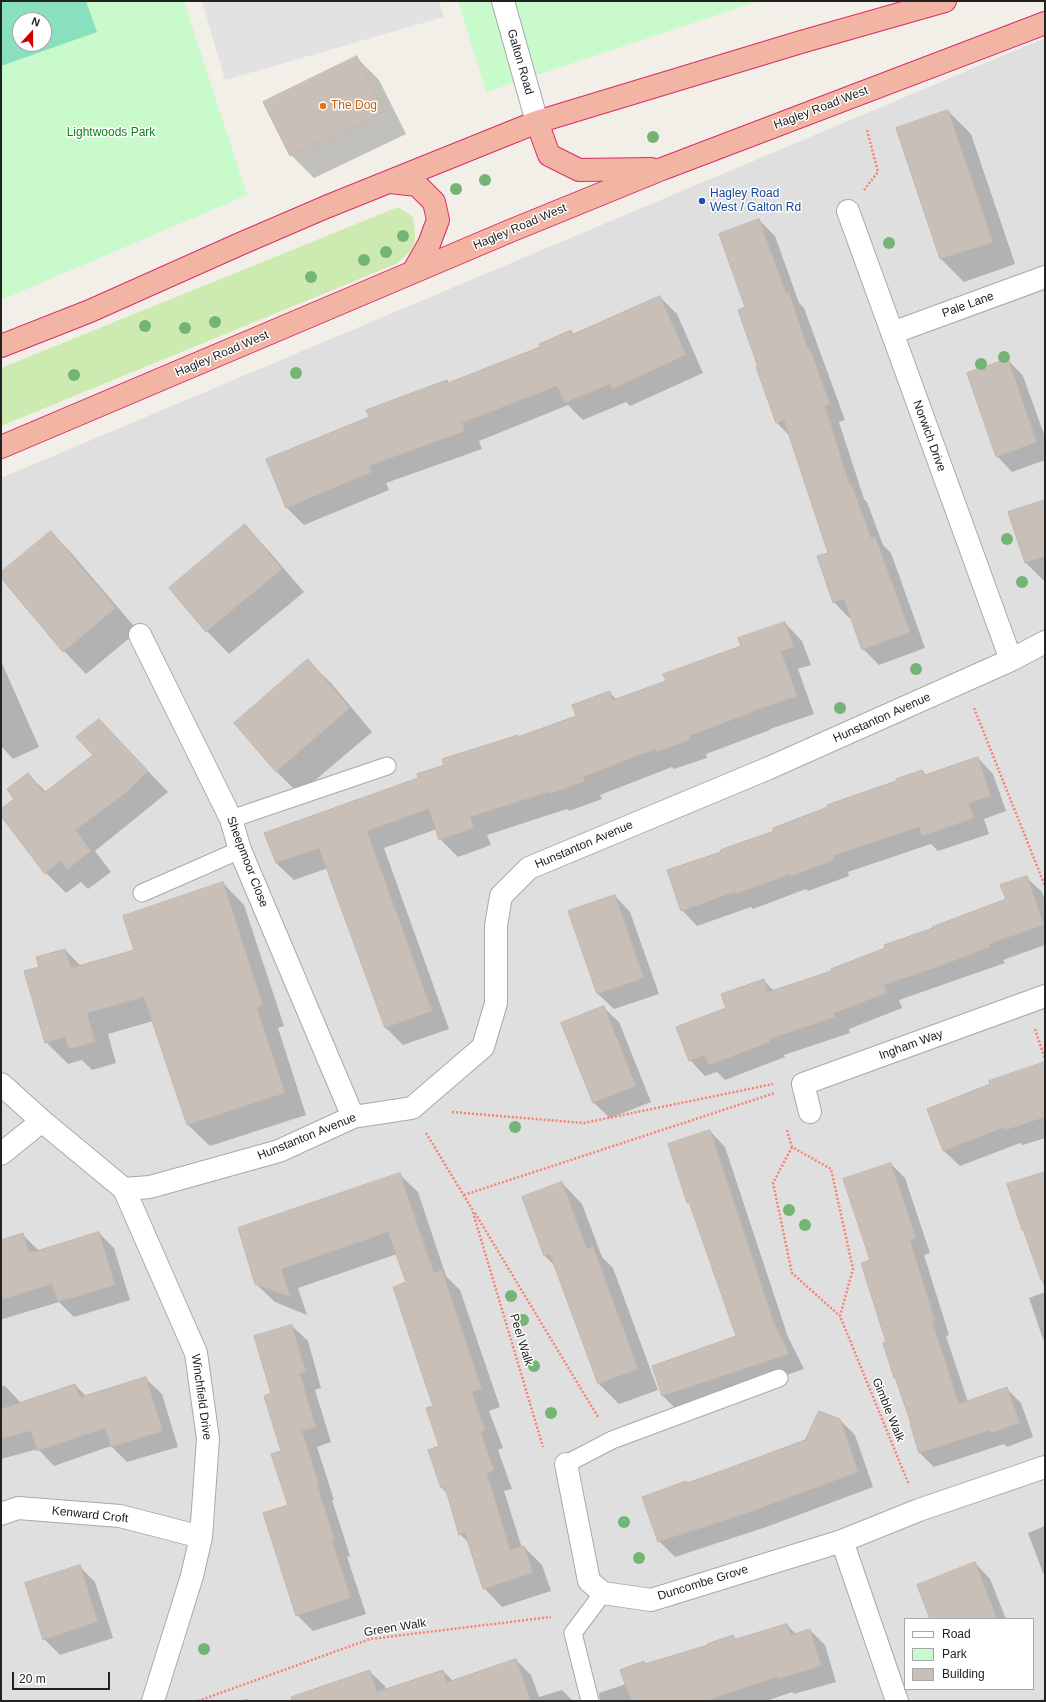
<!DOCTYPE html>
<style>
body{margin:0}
#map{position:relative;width:1046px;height:1702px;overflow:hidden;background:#f2efe9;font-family:Helvetica,sans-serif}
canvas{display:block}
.frame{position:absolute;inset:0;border:2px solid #222;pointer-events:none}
.legend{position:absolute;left:904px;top:1618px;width:130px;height:72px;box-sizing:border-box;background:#fff;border:1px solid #a7a7a7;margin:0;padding:5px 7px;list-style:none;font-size:12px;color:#222}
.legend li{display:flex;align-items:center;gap:8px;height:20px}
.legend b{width:20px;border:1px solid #a7a7a7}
.north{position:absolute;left:12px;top:12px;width:40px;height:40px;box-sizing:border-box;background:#fff;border:1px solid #a7a7a7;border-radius:50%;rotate:21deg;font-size:11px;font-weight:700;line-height:16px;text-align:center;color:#222}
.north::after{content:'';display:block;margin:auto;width:14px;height:18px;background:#d40000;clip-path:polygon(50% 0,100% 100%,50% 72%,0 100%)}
.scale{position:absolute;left:12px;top:1672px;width:98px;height:18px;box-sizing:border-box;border:2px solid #222;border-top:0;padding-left:5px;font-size:12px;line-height:14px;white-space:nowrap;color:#222;-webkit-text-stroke:3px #fff;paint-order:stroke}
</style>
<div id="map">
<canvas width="1046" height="1702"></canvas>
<div class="frame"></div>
<ul class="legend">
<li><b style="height:5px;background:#fff"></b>Road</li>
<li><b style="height:11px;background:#c8facc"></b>Park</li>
<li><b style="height:11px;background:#c7bfb8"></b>Building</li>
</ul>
<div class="north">N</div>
<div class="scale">20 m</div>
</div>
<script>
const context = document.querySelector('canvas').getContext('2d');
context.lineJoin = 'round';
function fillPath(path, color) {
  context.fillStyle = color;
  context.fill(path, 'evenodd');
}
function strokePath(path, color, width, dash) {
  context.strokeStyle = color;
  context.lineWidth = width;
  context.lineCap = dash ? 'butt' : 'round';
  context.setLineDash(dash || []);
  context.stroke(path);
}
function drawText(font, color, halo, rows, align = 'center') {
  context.font = font + ' Helvetica,sans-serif';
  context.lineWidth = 3;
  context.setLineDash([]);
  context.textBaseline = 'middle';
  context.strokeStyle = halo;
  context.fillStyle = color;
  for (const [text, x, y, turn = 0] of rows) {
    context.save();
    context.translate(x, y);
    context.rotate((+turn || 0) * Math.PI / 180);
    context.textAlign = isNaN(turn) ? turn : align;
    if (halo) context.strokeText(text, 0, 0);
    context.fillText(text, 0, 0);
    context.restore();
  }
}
fillPath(new Path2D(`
 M1045 38V1701H1V478ZM905 1619H1033V1689H905Z`), '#e0dfdf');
fillPath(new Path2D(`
 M398 207 413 217C417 244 417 247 396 264L1 426V368Z`), '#cdebb0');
fillPath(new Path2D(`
 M1 1H184L247 195 1 300ZM20 20H44V44H20Z
 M458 1H759L486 92Z`), '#c8facc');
fillPath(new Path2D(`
 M1 1H86L97 32 1 66ZM20 20H44V44H20Z`), '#88e0be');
fillPath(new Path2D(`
 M202 1H439L444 17 225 80Z`), '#e2e2e2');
fillPath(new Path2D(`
 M357 58 379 80 406 134 314 178 291 155 265 103Z
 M948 111 971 134 1015 264 964 282 941 259 897 128Z
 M759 220 775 236 799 303 804 308 845 420 839 422 864 499 867 502 883 545 891 553 925 648 879 665 863 649 851 617 849 618 834 602 829 553 790 436 777 423 758 368 759 367 747 308Z
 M660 297 677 314 703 373 630 406 626 402 583 420 568 405 479 441 482 449 386 483 389 490 304 525 286 507 449 384 541 347 571 331 574 335Z
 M1008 360 1023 376 1045 437V460L1012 472 997 456Z
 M1045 501V582L1026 563Z
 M245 526 267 549 304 592 229 654 207 631Z
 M51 532 73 555 138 631 86 674 64 651 1 577V574Z
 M785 623 802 641 811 665 798 669 814 714 770 729V730L706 754 707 758 674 769 672 767 600 795 602 799 569 811 567 809 487 835 491 845 458 857 440 839 437 829 384 848 449 1029 403 1045 385 1027 328 868 294 880 276 863 420 778 445 765 517 736 519 738 578 716 609 692 617 700 667 682 742 646Z
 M1 661 39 747 13 759 1 746Z
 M308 661 331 683 372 732 299 794 277 772 235 723Z
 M99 720 168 792 95 851 111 872 88 889 81 882 66 893 46 873 1 815V810L16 799 28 774 46 792 94 755Z
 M978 758 993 774 1006 811 984 819 989 834 938 851 931 844 848 872 849 876 808 891 806 889 753 909 751 907 697 926 682 910 722 852 922 771 926 775Z
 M1026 877 1042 892 1045 901V945L1003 960 1005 963 899 1000 902 1008 849 1029 850 1033 784 1055 785 1057 725 1080 717 1072 705 1076 690 1060 728 1009 763 980 774 991 833 972 1007 900Z
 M223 883 244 905 284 1026 278 1028 306 1115 210 1146 188 1125 153 1021 108 1034 116 1063 92 1070 82 1060 68 1064 46 1042 40 968 65 950 81 966 136 950Z
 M615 896 630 912 659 994 614 1009 598 994 570 912Z
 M603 1007 619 1022 651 1102 610 1118 594 1103 562 1023Z
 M1045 1063V1138L1023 1145 1020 1143 960 1166 944 1151 928 1109Z
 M710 1131 725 1147 788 1337 804 1369 678 1411 663 1396 737 1336 691 1205 688 1202Z
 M891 1164 905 1178 930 1253 924 1255 949 1335 946 1336 968 1402 1007 1389 1021 1403 1033 1437 1007 1447 1004 1444 934 1467 920 1453 897 1380 894 1377 872 1261Z
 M1045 1173V1289L1025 1232 1023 1229Z
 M399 1174 418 1192 446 1276 460 1290 500 1407 489 1411 503 1448 498 1450 512 1489 504 1491 522 1548 524 1547 542 1565 551 1591 502 1607 484 1588 469 1543 460 1534 448 1494 442 1488 440 1446 434 1406 407 1283 397 1254 298 1288 307 1315 275 1302 256 1284Z
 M562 1183 582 1204 602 1257 613 1268 658 1390 619 1404 599 1384 555 1266 545 1256 524 1197Z
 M99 1233 114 1248 130 1300 74 1317 59 1302 3 1319 1 1318V1241L22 1234 39 1251Z
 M1045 1292V1342L1043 1339 1029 1298Z
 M292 1326 308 1341 321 1388 315 1390 331 1442 317 1447 334 1500H332L350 1556 347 1557 366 1614 313 1631 297 1615 289 1506 272 1394Z
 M146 1379 162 1394 178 1447 127 1462 111 1446 54 1466 38 1449 1 1459V1387L5 1386 21 1403 75 1385 86 1396Z
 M839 1419 855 1435 873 1487 769 1526 675 1557 659 1541 688 1484 806 1441Z
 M1045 1526V1578L1028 1533Z
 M975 1563 990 1579 1006 1619H931Z
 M80 1567 95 1582 113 1638 60 1655 44 1639Z
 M787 1625 796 1634 810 1630 825 1645 836 1682 794 1694 792 1692 766 1701H600L599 1693 626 1684 644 1663 646 1665 709 1646 733 1636 737 1640Z
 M516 1660 531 1675 539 1697 562 1690 573 1701H393L443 1671 453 1681Z
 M369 1671 385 1686 390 1701H317Z
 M1045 1698V1701H1037L1044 1699Z
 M247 1699 250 1701H239Z`), '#0003');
const building = new Path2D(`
 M357 56 384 111 290 156 263 102Z
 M948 110 993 242 940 259 896 128Z
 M759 219 786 293 789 292 808 349H810L830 404 825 406 850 486 852 485 871 538 875 536 910 632 862 650 844 599 833 603 817 556 828 553 784 420 776 423 756 367H758L738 310 745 307 719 234Z
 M660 296 686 355 612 389 610 384 565 403 557 386 462 423 465 431 369 466 372 472 286 508 266 459 369 417 366 410 447 380 448 383 540 347 539 344 571 330 573 334Z
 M1008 359 1037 442 996 457 967 373Z
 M1045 500V556L1025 563 1008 512Z
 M245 524 282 569 206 632 169 588Z
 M51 531 116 608 63 652 1 578V572Z
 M785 622 794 647 781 651 797 696 753 711V712L689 736 690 740 656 752 655 749 583 777 585 781 550 794 549 792 470 817 474 828 439 840 429 809 367 831 432 1011 385 1028 319 848 276 863 264 833 418 778 417 774 444 765 442 759 518 735V737L576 716 572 705 610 691 613 700 666 681 663 674 741 646 738 638Z
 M308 659 350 708 276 772 234 723Z
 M99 719 148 771 127 792 75 830 91 851 67 870 61 861 45 874 1 816V809L14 799 7 789 28 773 44 793 93 755 76 737Z
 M978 757 991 796 969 803 974 818 922 836 919 827 833 856 834 860 791 876 790 874 736 894 735 892 681 911 667 870 721 852 720 850 774 831 773 828 828 807 827 805 896 781V779L922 770 924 775Z
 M1027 876 1044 925 989 944 990 947 943 965 884 985 887 993 834 1013 835 1017 769 1039 770 1042 709 1065 704 1055 689 1061 676 1027 726 1008 721 994 764 979 768 992 832 971 831 969 885 948 884 945 933 928 932 927 1006 899 1000 885Z
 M223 882 263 1005 257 1007 285 1093 187 1125 144 997 87 1013 95 1042 69 1049 65 1037 45 1043 24 971 39 967 36 957 65 949 71 968 134 950 123 916Z
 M615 895 644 978 597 994 568 911Z
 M604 1006 636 1086 593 1103 561 1023Z
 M1045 1062V1117L1006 1130 1005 1127 943 1151 927 1109 990 1084 989 1081Z
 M710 1130 773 1320 789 1354 662 1396 652 1366 736 1336 689 1202 687 1203 668 1144Z
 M891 1163 916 1238 910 1240 935 1321H932L959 1404 1007 1387 1020 1423 991 1433 990 1430 919 1453 910 1424 911 1423 895 1377 894 1378 883 1343 886 1342 861 1263 870 1260 843 1179Z
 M1045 1172V1279L1041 1280 1023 1229 1022 1230 1007 1184Z
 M400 1173 434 1273 442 1270 482 1389 472 1392 485 1430 481 1432 494 1470 487 1473 510 1550 524 1546 533 1573 483 1589 465 1533 459 1535 445 1487 441 1488 428 1450 439 1446 426 1408 433 1406 393 1287 406 1282 388 1232 281 1269 290 1297 255 1284 238 1228Z
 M562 1182 587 1249 593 1246 638 1369 598 1384 550 1254 544 1256 522 1197Z
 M99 1232 115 1285 58 1302 52 1284 1 1300V1240L23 1233 29 1253Z
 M292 1325 306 1372 300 1374 316 1427 302 1431 319 1484 317 1485 335 1540 332 1541 351 1598 296 1616 263 1513 288 1505 271 1454 281 1451 264 1396 271 1393 254 1336Z
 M146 1377 163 1431 111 1447 105 1428 37 1451 31 1431 1 1439V1409L75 1384 80 1397Z
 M819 1411 840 1419 858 1472 753 1511 658 1542 642 1497 686 1481 687 1483 727 1469 805 1440Z
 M975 1562 997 1619H930L917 1585Z
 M80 1565 98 1622 43 1640 25 1583Z
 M787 1624 791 1635 810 1629 821 1666 778 1679 777 1677 705 1701H631L620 1670 644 1661 645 1664 708 1645 707 1644 733 1635 735 1639Z
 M516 1659 531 1701H292L291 1697 370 1670 377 1692 443 1670 447 1682Z`);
fillPath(building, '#c7bfb8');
strokePath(building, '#c4b6ab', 1);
const service = new Path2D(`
 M231 819 387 766
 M142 893 240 850
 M566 1464 612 1440 779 1378
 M590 1701 573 1633 603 1593`);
const minor = new Path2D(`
 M848 211 1011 660
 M892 333 1045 277
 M140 635 231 819 240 850 353 1117
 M1 1084 42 1121 124 1189 196 1353 208 1439 201 1537 192 1576 153 1701
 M810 1112 803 1084 1045 996
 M1 1154 42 1121
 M124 1189 150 1187 279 1151 353 1117 412 1108 483 1047 496 1003V926L501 896 529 868 769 768 1011 660 1045 642
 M566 1464 589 1581 603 1593 651 1600 842 1541 919 1510 1045 1467
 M1 1514 18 1508 120 1516 201 1537
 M842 1541 897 1701`);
const tertiary = new Path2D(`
 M503 1 537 122`);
const trunk = new Path2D(`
 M537 122 549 155 579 170 651 169
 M390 182 417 185 434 202 438 220 429 244 413 272
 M1 346 90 311 240 244 326 207 537 122 801 42 945 1
 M1 447 510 231 662 169 1045 23`);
strokePath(service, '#a9a9a9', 19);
strokePath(minor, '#a9a9a9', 24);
strokePath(tertiary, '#a9a9a9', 24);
strokePath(trunk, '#dc2a67', 24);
strokePath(new Path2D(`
 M864 190 878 172 867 130
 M974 708 1045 886
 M1035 1029 1045 1059
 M452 1112 584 1123 773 1084
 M787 1130 792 1147 831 1169 853 1269 840 1316 909 1485
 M426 1133 472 1209 543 1447
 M792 1147 773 1183 792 1273 840 1316
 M464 1195 775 1093
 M475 1213 598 1417
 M198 1701 370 1639 551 1617`), '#fa8072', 2.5, [2, 2]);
strokePath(service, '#fff', 17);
strokePath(minor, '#fff', 22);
strokePath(tertiary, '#fff', 22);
strokePath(trunk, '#f2b4a3', 22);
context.fillStyle = '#74b475';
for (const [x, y] of [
 [653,137],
 [485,180],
 [456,189],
 [403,236],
 [889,243],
 [386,252],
 [364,260],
 [311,277],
 [215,322],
 [145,326],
 [185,328],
 [1004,357],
 [981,364],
 [296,373],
 [74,375],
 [1007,539],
 [1022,582],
 [916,669],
 [840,708],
 [515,1127],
 [789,1210],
 [805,1225],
 [511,1296],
 [523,1320],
 [534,1366],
 [551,1413],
 [624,1522],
 [639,1558],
 [204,1649]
]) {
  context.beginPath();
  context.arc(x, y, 6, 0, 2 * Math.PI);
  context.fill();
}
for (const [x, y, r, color] of [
 [323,106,4,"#e8710a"],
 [702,201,4,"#1a4fb4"]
]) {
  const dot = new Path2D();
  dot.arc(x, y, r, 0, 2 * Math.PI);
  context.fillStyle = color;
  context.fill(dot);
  strokePath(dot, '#fff', 1.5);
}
drawText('12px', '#222', '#fff', [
 ["Galton Road",520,62,74],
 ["Hagley Road West",821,108,-21],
 ["Hagley Road West",520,227,-23],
 ["Pale Lane",968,305,-20],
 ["Hagley Road West",222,354,-23],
 ["Norwich Drive",929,436,70],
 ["Hunstanton Avenue",882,718,-24],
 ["Hunstanton Avenue",584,845,-23],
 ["Sheepmoor Close",247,862,69],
 ["Ingham Way",911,1045,-20],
 ["Hunstanton Avenue",307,1137,-22],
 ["Peel Walk",521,1340,73],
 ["Winchfield Drive",201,1397,82],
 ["Gimble Walk",888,1410,68],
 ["Kenward Croft",90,1515,6],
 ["Duncombe Grove",703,1583,-17],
 ["Green Walk",395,1628,-9]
]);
drawText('12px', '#c56008', '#fff', [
 ["The Dog",331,106]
], 'left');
drawText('12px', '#0c8416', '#fff', [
 ["Lightwoods Park",111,133]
]);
drawText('12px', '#164399', '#fff', [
 ["Hagley Road",710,194],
 ["West / Galton Rd",710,208]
], 'left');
</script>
